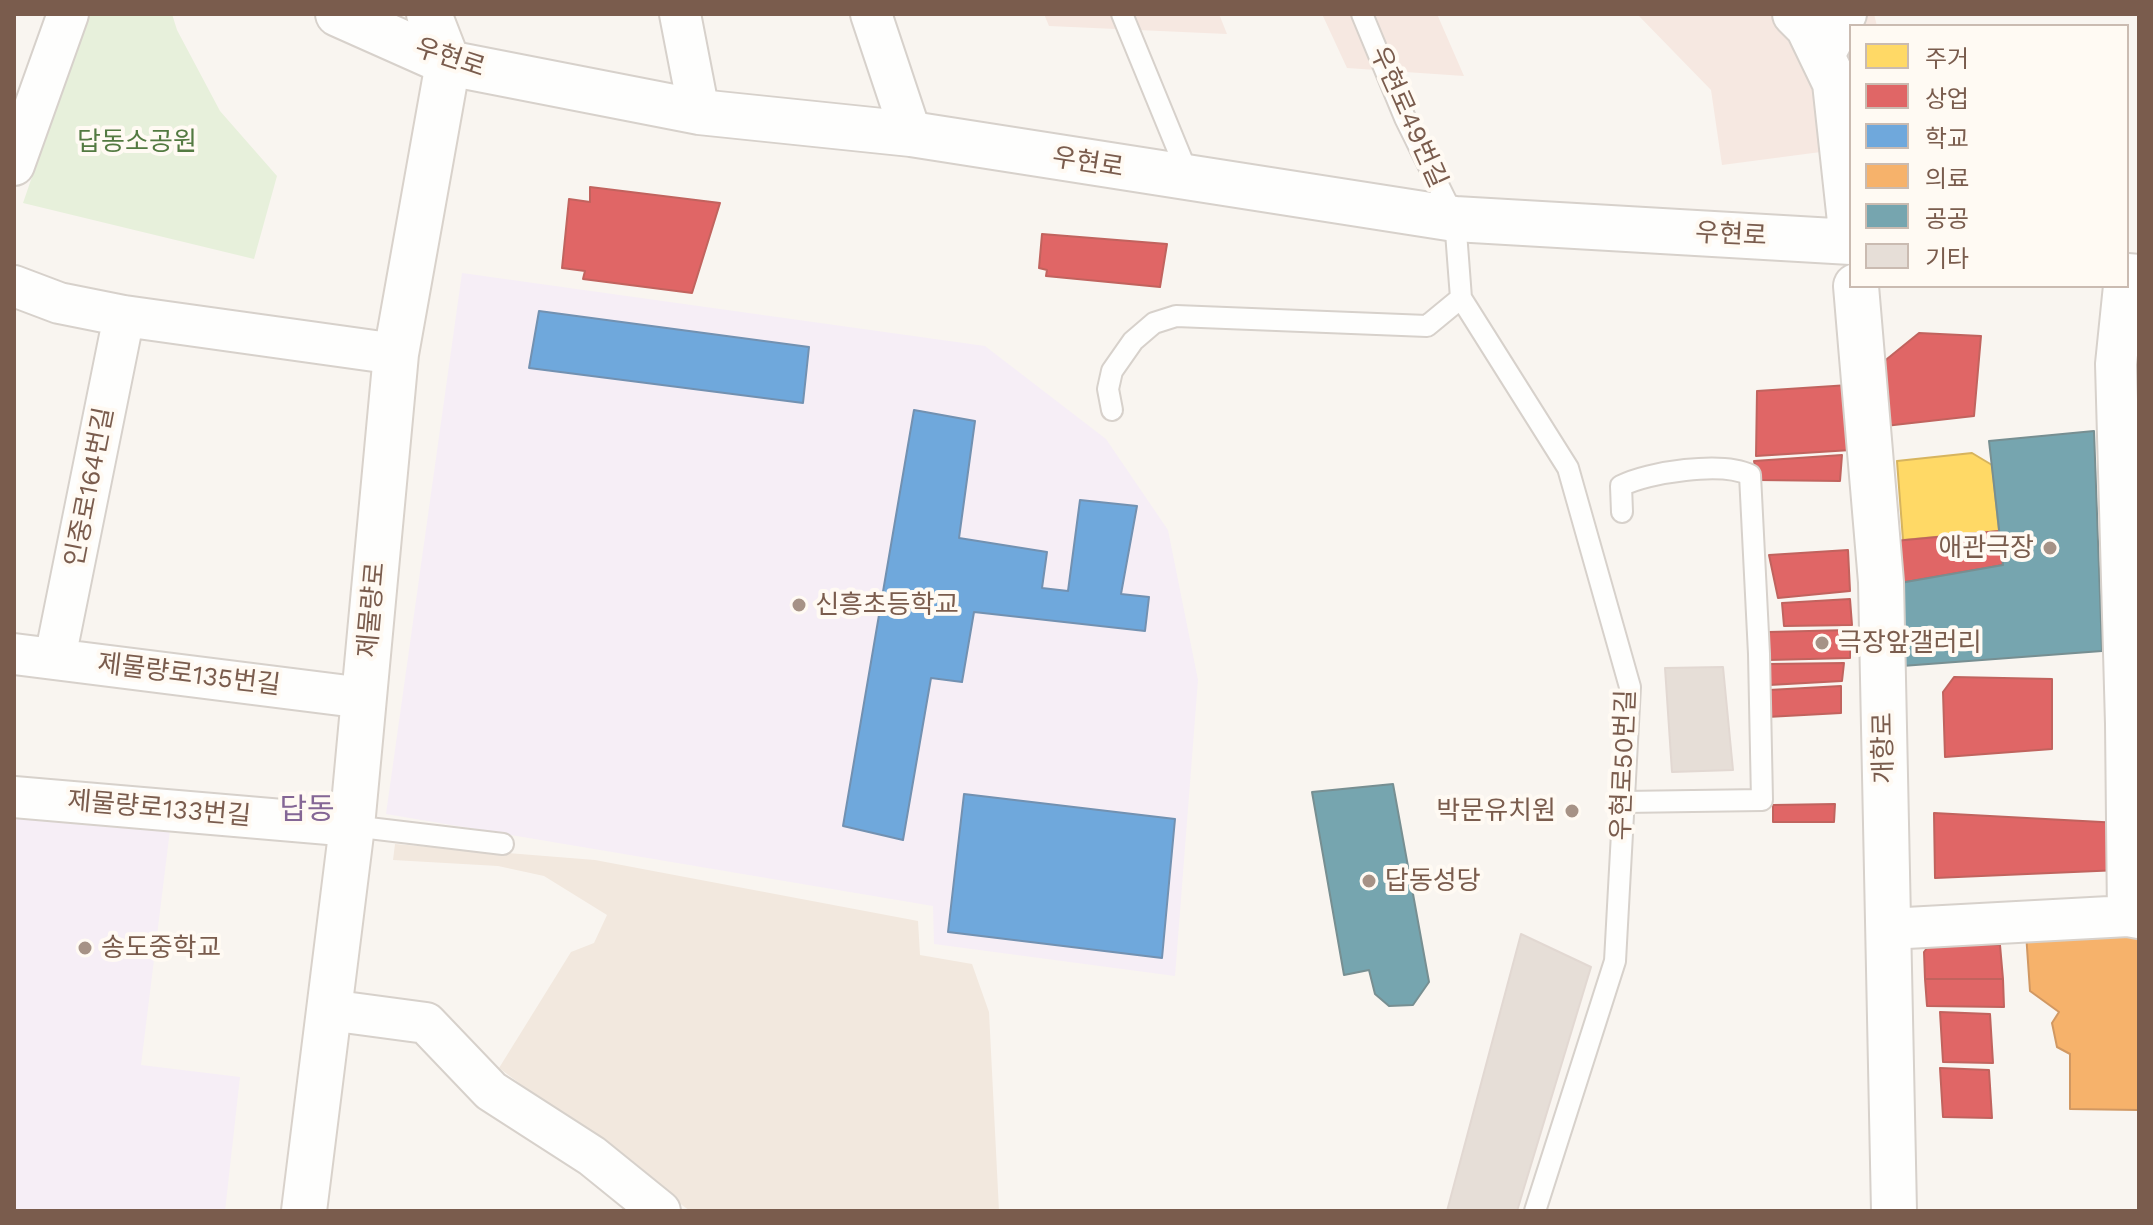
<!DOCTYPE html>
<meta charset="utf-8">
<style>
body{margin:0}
#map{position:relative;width:2153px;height:1225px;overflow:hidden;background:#f9f5f0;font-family:"Work Sans","Noto Sans KR",sans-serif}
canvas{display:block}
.frame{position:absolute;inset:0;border:16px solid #7a5c4d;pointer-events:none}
.legend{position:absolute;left:1849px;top:24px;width:280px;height:264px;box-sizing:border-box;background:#fffaf3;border:2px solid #cabbb1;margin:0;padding:10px 14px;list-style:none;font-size:24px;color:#7a5c4d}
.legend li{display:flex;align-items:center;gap:16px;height:40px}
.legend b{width:40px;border:2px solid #cabbb1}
</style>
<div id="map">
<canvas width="2153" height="1225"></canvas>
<div class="frame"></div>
<ul class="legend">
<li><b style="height:22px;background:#ffd966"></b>주거</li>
<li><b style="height:22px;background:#e06666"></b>상업</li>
<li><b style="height:22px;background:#6fa8dc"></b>학교</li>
<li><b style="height:22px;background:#f6b26b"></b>의료</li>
<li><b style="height:22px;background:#76a5af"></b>공공</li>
<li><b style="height:22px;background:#e6ded7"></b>기타</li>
</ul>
</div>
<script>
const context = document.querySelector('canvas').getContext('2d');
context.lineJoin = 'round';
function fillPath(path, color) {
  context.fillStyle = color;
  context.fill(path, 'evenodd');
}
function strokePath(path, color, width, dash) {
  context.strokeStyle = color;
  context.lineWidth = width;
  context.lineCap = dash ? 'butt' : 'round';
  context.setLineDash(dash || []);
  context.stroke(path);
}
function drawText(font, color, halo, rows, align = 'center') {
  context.font = font + ' "Work Sans","Noto Sans KR",sans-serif';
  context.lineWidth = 8;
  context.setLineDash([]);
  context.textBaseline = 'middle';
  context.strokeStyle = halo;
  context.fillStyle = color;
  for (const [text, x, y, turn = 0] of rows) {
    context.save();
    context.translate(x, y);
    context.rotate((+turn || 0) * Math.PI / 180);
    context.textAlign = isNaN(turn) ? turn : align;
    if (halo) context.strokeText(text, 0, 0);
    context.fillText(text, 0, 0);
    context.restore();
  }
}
fillPath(new Path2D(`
 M395 844 595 860 918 921 920 955 972 964 989 1012 999 1211H690L499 1068 571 952 594 943 607 915 544 876 498 866 393 860Z`), '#f2e8de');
fillPath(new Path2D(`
 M1044 14H1219L1227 34 1049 26Z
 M1322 14H1437L1464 76 1347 68Z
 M1637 14H1874L1877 26H1851V148L1722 165 1711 90Z`), '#f6e8e1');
fillPath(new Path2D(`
 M462 273 985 346 1106 439 1168 530 1198 680 1175 976 934 944 933 906 386 814Z
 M14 815 170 830 141 1065 240 1077 225 1211H14Z`), '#f6eef6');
fillPath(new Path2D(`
 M88 14H172L177 30 220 111 277 176 254 259 23 203Z`), '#e7f0db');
const homes = new Path2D(`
 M1972 453 1992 465 1999 531 1903 540 1897 461Z`);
fillPath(homes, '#ffd966');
strokePath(homes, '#d7b45e', 2);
const shops = new Path2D(`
 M590 187 720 203 692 293 583 279 585 271 562 268 569 199 590 202Z
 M1042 234 1167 244 1160 287 1046 276 1047 270 1039 268Z
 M1919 333 1981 336 1974 416 1885 426 1882 363Z
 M1849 385 1851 450 1756 456 1757 391Z
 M1842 455 1840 481 1758 480 1754 461Z
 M1999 531 2003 565 1900 583 1895 541Z
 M1848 550 1850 591 1778 598 1769 555Z
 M1850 599 1852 625 1784 626 1782 603Z
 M1850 630V658L1768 660V632Z
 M1844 663 1842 681 1769 685 1770 664Z
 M1954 677 2052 679V749L1945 757 1943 692Z
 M1841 686V713L1767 717 1769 690Z
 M1835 804 1834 822H1773V805Z
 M1934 813 2120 823V870L1935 878Z
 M1930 944 2000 945 2003 979H1925L1924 952Z
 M1925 979H2003L2004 1007 1927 1006Z
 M1940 1012 1990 1014 1993 1063 1943 1062Z
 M1940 1068 1989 1070 1992 1118 1943 1117Z`);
fillPath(shops, '#e06666');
strokePath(shops, '#c1635e', 2);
const schools = new Path2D(`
 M539 311 809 347 803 403 529 368Z
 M914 410 975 421 959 538 1047 552 1042 588 1068 591 1080 500 1137 506 1121 594 1149 597 1145 631 974 612 962 682 931 678 903 840 843 826Z
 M964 794 1175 819 1162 958 948 932Z`);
fillPath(schools, '#6fa8dc');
strokePath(schools, '#7291b1', 2);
const health = new Path2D(`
 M2026 933H2139V1110L2070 1109V1054L2057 1047 2052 1023 2059 1012 2030 991Z`);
fillPath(health, '#f6b26b');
strokePath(health, '#d19862', 2);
const public = new Path2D(`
 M2094 431 2102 651 1902 666 1900 583 2003 565 1989 441Z
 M1393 784 1429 982 1413 1005 1389 1006 1375 994 1369 970 1344 975 1312 792Z`);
fillPath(public, '#76a5af');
strokePath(public, '#778f92', 2);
const building = new Path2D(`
 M1723 667 1733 770 1672 772 1665 668Z
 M1521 934 1591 967 1517 1211H1447Z`);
fillPath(building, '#e6ded7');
strokePath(building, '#e2d8d2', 2);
const service = new Path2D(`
 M1122 14 1189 177
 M1461 298 1568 468 1630 687 1615 961 1535 1211
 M1112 410 1108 389 1112 371 1133 341 1154 323 1176 316 1427 326 1461 298 1455 219 1405 118 1362 14
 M1622 512 1621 486C1648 472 1722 461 1750 475L1759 654 1762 800 1624 802
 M352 826 503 844`);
const minor = new Path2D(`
 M680 14 699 112
 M871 14 911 134
 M1823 57 1846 14
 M14 165 68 14
 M14 286 59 303 124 316 396 354
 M2124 286 2116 364 2126 724 2128 916 2139 918
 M14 654 364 698
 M55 658 124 316
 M14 797 352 826
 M1888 929 2128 916
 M329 1010 426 1023 491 1091 592 1156 660 1211`);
const tertiary = new Path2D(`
 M338 14 448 63 699 112 911 134 1455 219 1851 242
 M1795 14 1808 27 1835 83 1851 231
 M2127 276 2139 277
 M1856 286 1881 582 1894 1211`);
const secondary = new Path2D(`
 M304 1211 352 826 396 354 448 63 429 14`);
strokePath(service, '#d7d1cb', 24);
strokePath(minor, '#d7d1cb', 44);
strokePath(tertiary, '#d7d1cb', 48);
strokePath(secondary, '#d9d2cb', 48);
strokePath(service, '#fefefd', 20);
strokePath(minor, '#fefefd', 40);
strokePath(tertiary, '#fefefd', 44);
strokePath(secondary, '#fefefd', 44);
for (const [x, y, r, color] of [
 [2050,548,8,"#a69286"],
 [799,605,8,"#a69286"],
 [1822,643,8,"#a69286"],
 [1572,811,8,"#a69286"],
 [1369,881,8,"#a69286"],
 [85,948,8,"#a69286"]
]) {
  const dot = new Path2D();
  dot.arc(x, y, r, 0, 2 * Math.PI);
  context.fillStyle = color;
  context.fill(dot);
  strokePath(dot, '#fffaf3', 3);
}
drawText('26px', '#7a5c4d', '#fffaf3', [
 ["우현로",450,58,18],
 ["우현로49번길",1408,117,66],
 ["우현로",1088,163,9],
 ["우현로",1731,235,3],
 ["인중로164번길",90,487,-79],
 ["제물량로",372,610,-85],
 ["제물량로135번길",189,675,7],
 ["개항로",1884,748,-91],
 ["우현로50번길",1624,765,-88],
 ["제물량로133번길",159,809,5]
]);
drawText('26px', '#537a41', '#fffaf3', [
 ["답동소공원",137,142]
]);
drawText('26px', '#7a5c4d', '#fffaf3', [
 ["애관극장",2034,548,"right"],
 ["신흥초등학교",815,605],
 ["극장앞갤러리",1838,643],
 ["박문유치원",1556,811,"right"],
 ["답동성당",1385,881],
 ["송도중학교",101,948]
], 'left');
drawText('30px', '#846695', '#fffaf3', [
 ["답동",307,810]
]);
</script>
